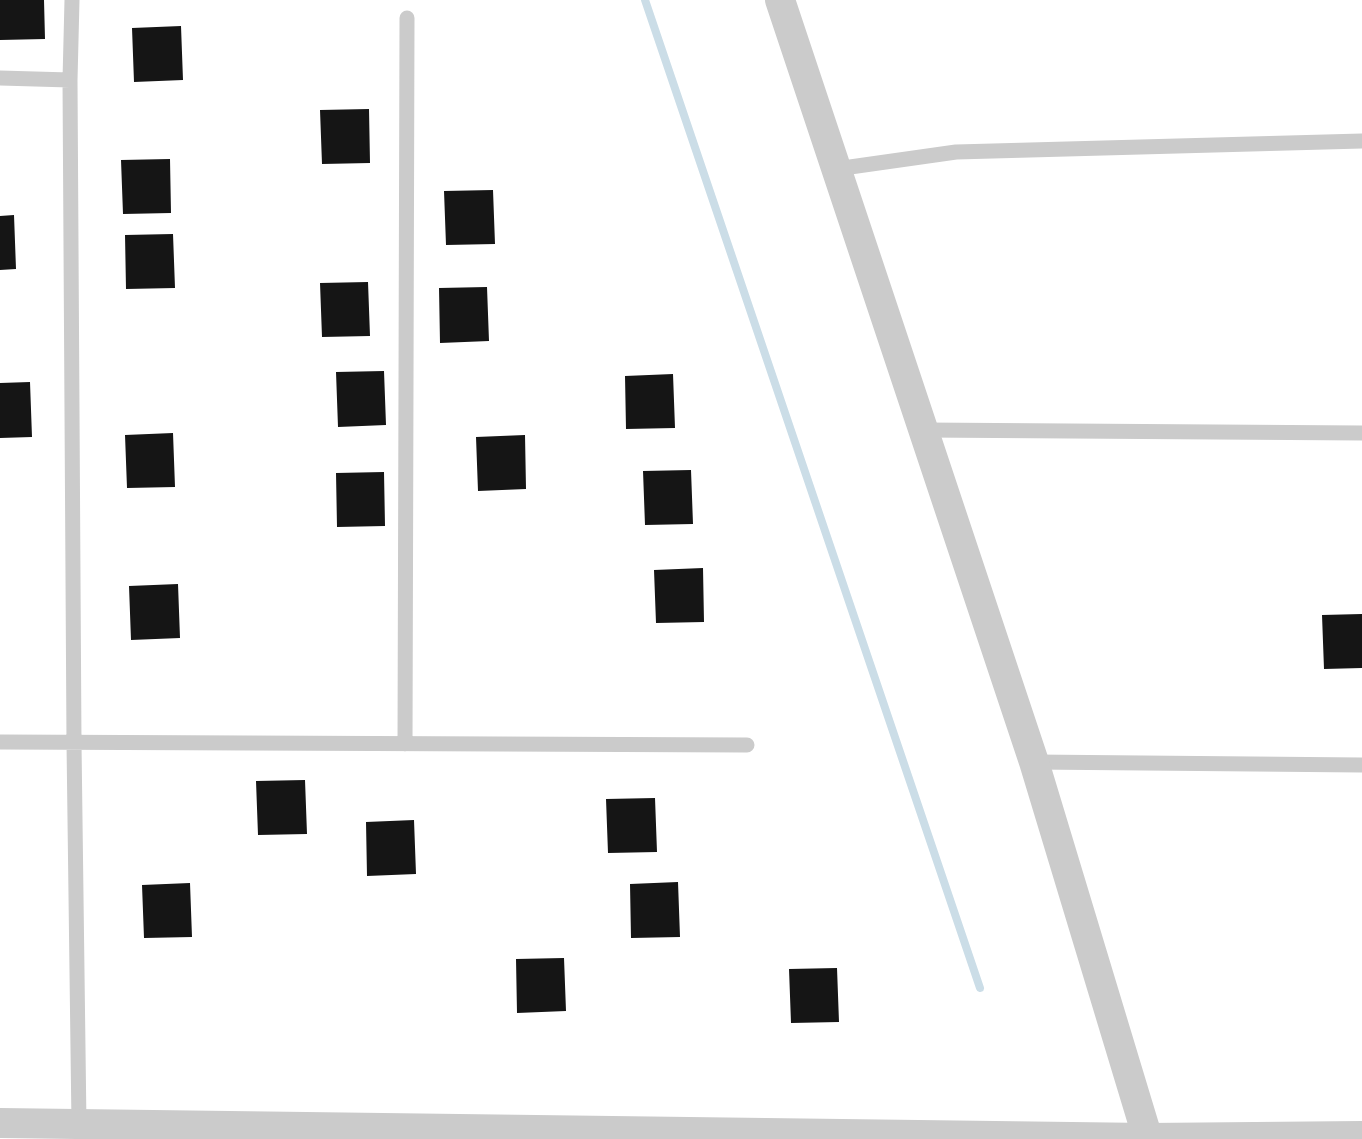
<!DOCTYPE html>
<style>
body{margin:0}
canvas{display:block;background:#fff}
</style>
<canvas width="1362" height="1139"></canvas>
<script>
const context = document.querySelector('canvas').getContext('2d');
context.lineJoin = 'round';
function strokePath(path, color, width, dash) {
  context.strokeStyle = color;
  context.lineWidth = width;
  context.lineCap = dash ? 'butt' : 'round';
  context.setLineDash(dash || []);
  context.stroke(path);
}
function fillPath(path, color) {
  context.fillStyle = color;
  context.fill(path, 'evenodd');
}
strokePath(new Path2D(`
 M645 0 980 988`), '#cbdde7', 8);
fillPath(new Path2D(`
 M0 0H44L45 39 0 40Z
 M181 26 183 80 134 82 132 28Z
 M369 109 370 163 322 164 320 110Z
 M170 159 171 213 123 214 121 160Z
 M493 190 495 244 446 245 444 191Z
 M14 215 16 269 0 270V216Z
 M173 234 175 288 126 289 125 235Z
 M368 282 370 336 322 337 320 283Z
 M487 287 489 341 440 343 439 288Z
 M384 371 386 425 338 427 336 372Z
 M673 374 675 428 626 429 625 376Z
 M30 382 32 437 0 438V383Z
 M173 433 175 487 127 488 125 435Z
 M525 435 526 489 478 491 476 437Z
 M691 470 693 524 645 525 643 471Z
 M384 472 385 526 337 527 336 473Z
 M703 568 704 622 656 623 654 570Z
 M178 584 180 638 131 640 129 586Z
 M1362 614V668L1324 669 1322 615Z
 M305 780 307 834 258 835 256 781Z
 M655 798 657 852 608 853 606 799Z
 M414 820 416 874 367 876 366 822Z
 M678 882 680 937 631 938 630 884Z
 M190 883 192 937 144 938 142 885Z
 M564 958 566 1011 517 1013 516 959Z
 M837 968 839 1022 791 1023 789 969Z`), '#151515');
strokePath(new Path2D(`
 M0 78 70 80 74 743 79 1125
 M70 80 72 0
 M836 169 956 152 1362 141
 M923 430 1362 433
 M0 742 747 745
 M405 744 407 18
 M1034 762 1362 765`), '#cbcbcb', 15);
strokePath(new Path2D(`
 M780 0 1034 762 1148 1139
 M0 1123 1148 1138 1362 1136`), '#cbcbcb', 30);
</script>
